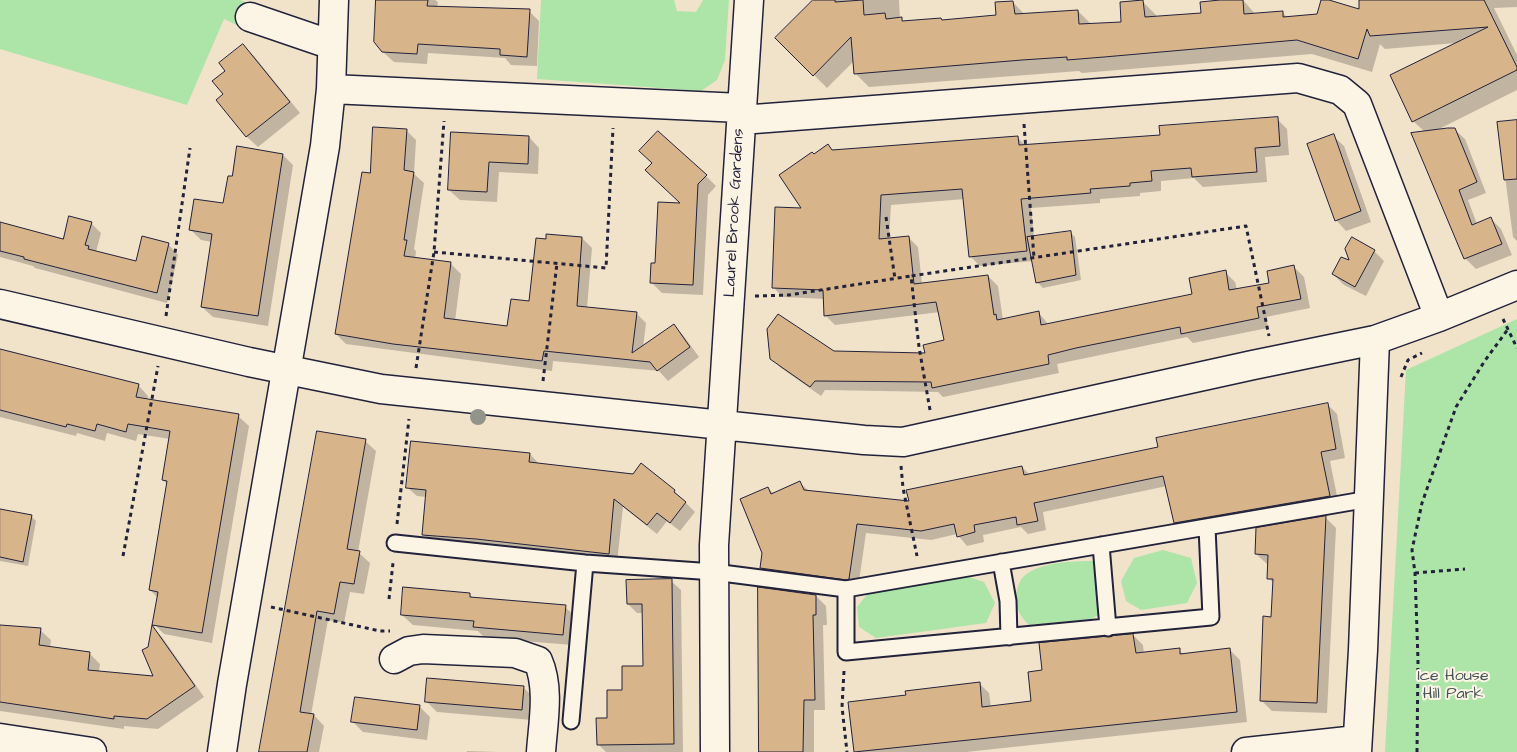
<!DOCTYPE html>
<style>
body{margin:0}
canvas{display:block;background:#f1e2ca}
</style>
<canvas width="1517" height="752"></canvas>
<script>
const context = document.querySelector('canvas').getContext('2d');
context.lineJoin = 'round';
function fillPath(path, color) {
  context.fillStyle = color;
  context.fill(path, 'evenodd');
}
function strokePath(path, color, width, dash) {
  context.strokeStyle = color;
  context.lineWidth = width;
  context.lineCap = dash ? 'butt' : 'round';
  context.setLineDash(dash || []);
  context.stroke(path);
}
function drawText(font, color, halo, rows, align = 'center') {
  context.font = font + ' "Architects Daughter",sans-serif';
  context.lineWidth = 4;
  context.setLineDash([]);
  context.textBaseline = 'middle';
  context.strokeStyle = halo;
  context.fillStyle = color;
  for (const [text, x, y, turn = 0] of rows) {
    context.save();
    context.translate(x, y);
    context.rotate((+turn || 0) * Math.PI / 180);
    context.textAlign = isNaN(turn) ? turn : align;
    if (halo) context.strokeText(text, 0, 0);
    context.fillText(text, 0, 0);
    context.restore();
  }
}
fillPath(new Path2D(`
 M0 0H240L252 4 247 30 224 19 187 105 0 49Z
 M541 0H674L677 11 696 12 703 0H729L725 60 717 80 701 91 537 79Z
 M1517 319V752H1385L1406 370Z
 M1163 550 1191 558 1197 583 1187 603 1141 610 1126 601 1121 581 1134 558Z
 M1099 561 1100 614 1091 619 1029 625C1021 618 1014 606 1016 595 1017 589 1019 581 1023 577 1039 561 1078 561 1099 561Z
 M963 575 984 582 995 603 986 623 876 638 859 627 857 607 870 591Z`), '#ade5a9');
fillPath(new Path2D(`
 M376 0H435L438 2 437 7 529 11 539 21 537 66 511 65 505 58 428 53 427 64 394 62 383 52Z
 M815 0H899L900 19 905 22 941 19 943 21 997 16 1013 2 1025 15 1078 11 1092 25 1122 23 1143 2 1156 15 1157 18 1203 14 1234 0H1243L1256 15 1282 12 1288 18 1318 16 1323 0 1361 11 1360 0H1517V7L1494 8 1517 55V90L1435 131 1454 129 1465 139 1486 193 1468 200 1477 224 1491 219 1501 229 1512 255 1476 269 1465 258 1425 132 1413 121 1456 43 1385 49 1380 44 1372 72 1312 54 1082 73 1079 71 869 87 855 73 854 61 827 88 777 38Z
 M243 45 254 56 300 113 258 147 247 137 218 100 224 95 227 71Z
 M1277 119 1287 129 1289 155 1265 157 1267 182 1203 187 1194 178 1161 181V191L1140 193V196L1100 199V203L1031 208 1034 238 1070 232 1075 237 1081 280 1043 288 1038 283 1033 261 980 266 971 257 965 199 891 205 889 239 908 237 918 247 922 284 988 276 998 286 1003 320 1038 312 1049 325 1193 295 1225 272 1235 282 1237 290 1270 284 1294 267 1304 277 1310 308 1266 317 1268 328 1193 343 1187 337 1086 358 1057 364 1059 373 943 397 938 392 825 390 821 396 781 368 771 358 834 353 926 354 946 341 940 312 835 325 825 315V299L783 297 773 287 804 209 814 156 828 146 833 151 1018 138 1026 146 1161 136Z
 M1517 121V241L1513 237 1498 123Z
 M406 130 416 140 414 174 424 183 414 249 416 251 415 259 451 264 461 274 455 321 508 328 530 302 547 240 582 238 592 248 587 308 636 313 646 323 643 348 673 325 683 335 699 357 668 381 659 371 553 361 552 371 346 344 336 334 371 175Z
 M453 133 529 137 539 148 538 174 499 172 497 202 460 200 449 190Z
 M1333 136 1344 146 1371 222 1346 231 1336 220Z
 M283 155 293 165 268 326 213 317 202 307 212 242 201 240 191 230 224 205 233 178Z
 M706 176 716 186 708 195 703 295 662 293 651 282 656 264 682 204 657 181Z
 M0 223 64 241 91 223 101 233 96 252 137 262 168 244 178 255 167 303 35 268 33 266 0 257Z
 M1374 251 1384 261 1366 296 1344 285 1333 274Z
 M0 350 138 385 148 396 147 400 238 416 249 426 212 643 164 634 154 624 158 598 150 590 167 484 163 480 170 439 138 434 136 441 107 433 105 441 77 433 76 436 0 417Z
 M1328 405 1337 414 1345 458 1330 461 1339 506 1185 532 1175 522 1167 486 1043 512 1046 530 1028 534 1021 527 983 535 984 542 967 546 957 534 931 540 866 533 858 588 771 578 761 568 768 488 774 494 800 483 809 491 910 502 1022 467 1030 475 1159 448Z
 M365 441 376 451 358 552 370 563 364 594 350 592 344 623 328 620 311 715H314L324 726 319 752H260Z
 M530 454 539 464 674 491 695 512 680 531 667 521 657 534 623 507 617 563 432 544 423 534 427 497 417 496 407 487Z
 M0 510 31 516 36 521 28 566 0 561Z
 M1325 517 1336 528 1327 713 1272 711 1261 700 1272 618 1274 584 1269 578V564H1267L1256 554Z
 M671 581 681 590 683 752H606L598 744 608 719 623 691 644 667V613H637L628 604Z
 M469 594 474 599 565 607 576 617 573 645 485 638 478 631 413 625 402 615Z
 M816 596 826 606 827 625H823L825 710H814V752H760Z
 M0 626 40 630 51 640 50 648 89 653 100 664 99 672 155 677 149 648 153 628 162 637 204 697 158 729 124 726V729L0 711Z
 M1133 635 1143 645 1144 654 1179 650 1184 655 1230 650 1240 660 1247 722 966 752H855L850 703 907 697 979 683 989 693 991 707 1033 702 1043 672Z
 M523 687 534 698 532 720 437 712 426 701Z
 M420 707 430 717 427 740 363 732 352 721Z
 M467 751 498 752H467Z`), '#0003');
const building = new Path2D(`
 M376 0H428L427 6 530 9 527 57 500 55V49L418 44 417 54 382 52 374 42Z
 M813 0H835V2L863 0 864 15 885 13 886 19 902 17V21L941 18 942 20 996 15 995 2 1013 1 1015 14 1078 10 1079 24 1121 22 1120 2 1143 0 1145 17 1201 13 1200 2 1220 0H1243L1244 14 1283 11V17L1317 14 1321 0H1329L1359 9V0H1484L1517 67V70L1412 122 1390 75 1488 27 1370 36 1367 29 1358 59 1297 40 1104 57 1067 60V57L1022 60 854 74 851 37 813 76 775 38Z
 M243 44 290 102 246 137 216 100 223 94 212 81 225 71 219 63Z
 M1278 117 1280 146 1255 148 1257 172 1192 177 1191 168 1151 171 1152 181 1130 183V186L1090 189 1091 193 1021 199 1027 251 969 257 962 189 881 195 879 239 909 236 914 284 988 275 994 315 996 314 997 320 1039 311 1041 325 1192 294 1189 278 1226 270 1229 290 1269 283 1267 271 1294 265 1301 299 1257 307 1259 318 1181 334 1180 327 1076 348 1048 355 1049 364 932 388 931 382 815 381 810 387 770 359 767 329 778 314 834 351 925 353 923 345 944 340 936 302 824 316 823 290 772 288 775 207 801 208 779 175 812 152 814 154 828 144 832 150 1018 136 1019 145 1160 135 1159 126Z
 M1517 120V179L1504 180 1497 122Z
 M373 127 407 129 404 170 414 172 404 240H407L404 256 451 262 444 318 507 326 511 299 529 301 536 238 546 239V234L582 237 577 306 637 312 632 353 674 324 690 347 657 371 650 362 544 351 542 361 393 344 335 334 362 172 370 173Z
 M1448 128H1455L1477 182 1459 190 1472 225 1491 217 1502 244 1464 259 1411 133Z
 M658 131 707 175 698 184 693 285 650 283 651 263H655L658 202 680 203 645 170 652 163 639 151Z
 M451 132 529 136 528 164 489 162 487 192 448 190Z
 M1334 134 1361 211 1335 221 1307 144Z
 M237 146 283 154 258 316 201 307 212 234 189 230 194 199 223 203 228 176H232Z
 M69 216 92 222 85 245 89 246 88 249 136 261 142 236 169 243 157 293 24 259V257L0 251V222L63 239Z
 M1071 231 1076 275 1036 283 1027 237Z
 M1352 237 1375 250 1355 287 1332 274 1341 257 1349 260 1345 249Z
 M0 349 139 384 136 397 239 414 202 633 152 625 158 592 149 590 167 481 162 480 170 431 128 424 126 432 97 424 95 431 67 424 66 427 0 410Z
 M1328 403 1336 449 1321 452 1330 496 1174 523 1163 476 1034 503 1038 521 1017 525 1016 517 974 525 975 532 957 537 954 524 921 531 857 524 849 579 846 580 760 568 762 553 740 499 768 487 771 494 800 481 804 490 909 501 906 490 1022 466 1024 475 1158 447 1156 438Z
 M317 431 366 439 347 549 360 551 354 584 340 582 334 614 317 611 300 712 314 714 307 752H259Z
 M411 441 530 453 529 462 633 474 641 463 675 490 674 492 686 502 670 523 657 513 647 525 614 499 609 554 476 539 422 535 426 490 406 488Z
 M0 509 32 515 23 562 0 557Z
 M1326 516 1317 703 1260 701 1263 616 1271 617 1273 579H1267L1268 555 1255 554 1256 528Z
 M672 579 674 744 597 745 596 718H607V690H622V666H643L642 604H627L626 580Z
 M403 587 470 593V597L566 605 563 635 473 627 474 621 401 615Z
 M758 587 816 595V615H813L815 700H804L803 752H759Z
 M0 625 41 628 39 645 90 652 88 670 153 676 142 650 148 647 152 625 195 686 147 719 114 716V719L0 702Z
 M1133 634 1136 653 1180 648V654L1230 648 1237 712 854 752 848 702 906 695 905 691 980 682 982 707 1031 701 1028 672 1042 670 1039 643Z
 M427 678 524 686 522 710 425 702Z
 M355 697 420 705 417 730 351 722Z`);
fillPath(building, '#d8b48a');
strokePath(building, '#22223b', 1);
const service = new Path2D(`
 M395 543 585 563 714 572 846 589 1369 499
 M1101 545 1108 628
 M1001 562 1008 601 1009 637
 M846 589V652L1211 617 1207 527
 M571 721 585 563`);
const minor = new Path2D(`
 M250 17 332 45
 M331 89 741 108
 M741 120 1298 78 1340 90 1357 104 1439 317
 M0 304 249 362 381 389 864 440 903 442 1253 365 1375 340 1439 317 1517 285
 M394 659 409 651 423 649 515 653 538 661C550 688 543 723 541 752
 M0 738 92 752
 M222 752 232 684 325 146 331 89 334 0
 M715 752 714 545 749 0
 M1246 752 1357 740
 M1357 752 1363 650 1375 340`);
strokePath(service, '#22223b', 19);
strokePath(minor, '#22223b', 31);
strokePath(new Path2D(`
 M1024 124 1034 258
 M886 217 895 279
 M434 252 606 268 613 128
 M755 296 789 295 911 276
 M166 316 190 148
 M1503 319 1517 348
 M416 368 434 252 444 121
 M1401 377 1408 360 1422 353
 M543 381 557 263
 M930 410 919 347 911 276 1246 226 1269 336
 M901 466 903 488 917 556
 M397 524 409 419
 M123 556 158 366
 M1415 573 1465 569
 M389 599 393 563
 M271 607 380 631H390
 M844 671 842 707 847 752
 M1417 752 1418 660 1415 573 1412 550 1422 503 1456 407 1484 362 1508 329`), '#22223b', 3, [4, 4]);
strokePath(service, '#fcf5e5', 15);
strokePath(minor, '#fcf5e5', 28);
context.fillStyle = '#92938a';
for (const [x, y] of [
 [478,417]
]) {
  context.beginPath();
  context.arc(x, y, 8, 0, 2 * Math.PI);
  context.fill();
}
drawText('16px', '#22223b', '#fcf5e5', [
 ["Laurel Brook Gardens",735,213,-87]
]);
drawText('16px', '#455356', '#fcf5e5', [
 ["Ice House",1453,677],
 ["Hill Park",1453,695]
]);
</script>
